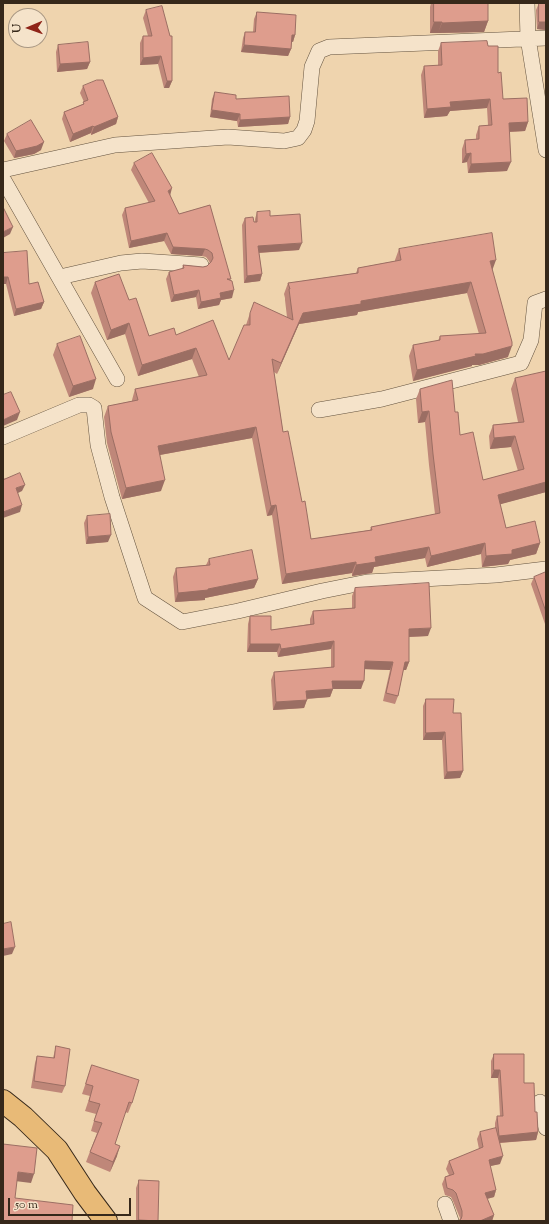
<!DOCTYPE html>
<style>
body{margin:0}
#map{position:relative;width:549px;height:1224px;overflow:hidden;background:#efd4ae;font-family:"Sorts Mill Goudy",serif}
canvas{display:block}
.frame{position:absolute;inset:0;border:4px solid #36281a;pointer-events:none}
.north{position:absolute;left:8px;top:8px;width:40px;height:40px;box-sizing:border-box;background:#f5e3ca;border:1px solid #a99884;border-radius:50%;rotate:268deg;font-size:11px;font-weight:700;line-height:16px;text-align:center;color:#36281a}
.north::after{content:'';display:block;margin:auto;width:14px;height:18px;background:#8f2418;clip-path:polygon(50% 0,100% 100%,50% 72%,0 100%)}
.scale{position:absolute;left:8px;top:1198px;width:123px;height:18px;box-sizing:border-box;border:2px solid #36281a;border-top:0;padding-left:5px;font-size:12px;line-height:14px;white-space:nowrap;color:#36281a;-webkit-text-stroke:3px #f5e3ca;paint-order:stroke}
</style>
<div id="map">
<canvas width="549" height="1224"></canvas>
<div class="frame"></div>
<div class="north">U</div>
<div class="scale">50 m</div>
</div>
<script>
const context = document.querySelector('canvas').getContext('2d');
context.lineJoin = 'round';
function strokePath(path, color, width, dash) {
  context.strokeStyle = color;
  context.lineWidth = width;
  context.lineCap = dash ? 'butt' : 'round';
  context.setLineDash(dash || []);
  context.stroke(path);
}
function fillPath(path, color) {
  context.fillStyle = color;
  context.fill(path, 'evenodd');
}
const minor = new Path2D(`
 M527 3 528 38 546 150
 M3 170 115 145 228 137 284 141 298 138 304 130 307 121 312 67 319 51 329 47 546 38
 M3 179 117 379
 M60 277 121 263 142 261 201 265
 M319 410 382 399 521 363 531 340 535 303 546 299
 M3 437 79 405H89L94 408 98 445 112 497 145 598 182 622 238 611 322 591 367 582 496 575 546 569
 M540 1102 546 1128
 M445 1204 451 1221`);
const primary = new Path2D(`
 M3 1101 23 1117 57 1150 85 1193 106 1221`);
strokePath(minor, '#64533f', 16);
strokePath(primary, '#36281a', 24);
strokePath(minor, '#f5e3ca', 15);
strokePath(primary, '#e8ba77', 22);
fillPath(new Path2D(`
 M431 3H488V21L484 32 438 33H430V7Z
 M539 3 546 30 537 29 536 10Z
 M146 10 172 81 169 88H164L158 64 140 65V43L143 36H148L143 18Z
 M257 12 295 35 293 42 292 41 291 49 288 56 241 52 243 38 245 32H253L254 19Z
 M441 43 488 46 498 73 503 99 528 122 525 131 509 132 507 171 468 173 467 162 462 163V149L465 140 476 139V135L479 126 488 125 487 108 450 111 447 116 424 118 421 75 424 66H438V51Z
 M58 45 90 62 87 69 57 72 56 52Z
 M83 86 118 117 116 124 91 135V133L70 142 62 119 64 112 83 104 84 102 80 93Z
 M215 92 290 117 288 124 238 127 237 121 210 117 212 99Z
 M7 134 41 150 34 154 14 158 4 141Z
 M134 163 170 195 179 214 210 205 230 280 232 298 221 300 219 305 198 309 196 297 171 302 166 279 169 272 182 269 183 265 203 267 207 266 210 264 209 261 206 257 202 256 171 254 164 241 129 248 122 215 125 208 149 203 131 170Z
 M257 212 270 216 299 250 259 253 262 274 260 281 244 283 242 225 245 218 255 222V219Z
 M399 249 492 271 508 357 479 365H472V366L413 381 409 356 413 345 438 341 440 336 479 334 467 293 358 312 357 315 299 324 277 374 274 372 283 432 311 539 370 530 371 527 435 514 429 465 425 422 418 423 416 399 420 389 455 412 460 435 483 480 518 471 511 447 490 449 489 436 493 425 518 422 511 389 515 378 546 492 500 504 506 528 540 543 536 554 510 560 508 564 482 567 481 554 427 567 425 558 374 567 372 573 352 576V573L282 584 272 515 267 516 252 438 160 455 161 491 122 499 107 443 104 417 108 406 132 401V400L135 389 199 377 192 359 138 376 125 334 107 340 91 293 95 282 129 300 149 336 176 335 229 360 246 325 250 313 287 317 285 300V298L284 294 288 283 356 273 358 268 395 261V260Z
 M3 253 44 302 41 309 14 316 6 284H3Z
 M57 344 93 389 69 397 53 355Z
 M87 516 108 542 86 544 84 523Z
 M209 559 258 579 254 588 205 598V600L175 602 173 577 176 568 206 565Z
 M546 572V624H545L531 584 534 577Z
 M355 588 428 636 409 637V662L406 670H403L398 696 395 704 383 701 390 670 364 669 361 689H333L330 697 307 699 304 708 273 710 271 680 274 672 331 668V649L278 657 277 652H247L248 624 250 616 271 630 310 624V619L313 611 352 608V596Z
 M426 699 453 713 463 771 460 778 444 779 442 740H423V706Z
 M56 1046 65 1086 62 1093 31 1088 35 1063 37 1056 53 1058Z
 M494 1054 524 1083 535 1112 538 1132 536 1140 500 1143V1164L490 1166 496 1190 494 1197 487 1199 494 1215 492 1221H458L460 1220V1218L453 1201 451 1197 445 1195 442 1184 445 1177 449 1175 446 1169 449 1161 479 1149 477 1139 480 1132 495 1128V1123L497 1116H500L498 1078H491V1061Z
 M92 1065 132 1103 128 1113 125 1112 115 1144 117 1156 110 1172 86 1162 97 1133 91 1131 96 1114 85 1111 90 1096 82 1094Z
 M139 1180 158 1221H136V1188Z`), '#bf8779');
fillPath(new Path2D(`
 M488 21 484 32 438 33 442 23Z
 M434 22H442L438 33H430Z
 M539 22H546V30L537 29Z
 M292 35H295L293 42 290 41Z
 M244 45 291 49 288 56 241 52Z
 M161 56 158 64 140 65 143 58Z
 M90 62 87 69 57 72 60 64Z
 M167 81H172L169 88H164Z
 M490 99 487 108 450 111 447 116 424 118 427 109 450 102Z
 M212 110 240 114 237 121 210 117Z
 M118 117 116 124 91 135 94 127Z
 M290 117 288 124 238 127 240 120Z
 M528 122 525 131 505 132 509 123Z
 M93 126 91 133 70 142 73 134Z
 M44 142 41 150 34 154 14 158 16 151Z
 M471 153 467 162 462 163 466 154Z
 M511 162 507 171 468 173 471 164Z
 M172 188 170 196 168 191Z
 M13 227 10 234 3 238V232Z
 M167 233 164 241 129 248 131 241Z
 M302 243 299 250 255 253 258 246Z
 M173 247 205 249 202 256 171 254Z
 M496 260 492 271 490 261Z
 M262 274 260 281 244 283 247 276Z
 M3 277H8L6 284H3Z
 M471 282 467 293 358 312 357 315 299 324 277 374 281 363 303 313 361 301Z
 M199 290 196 297 171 302 174 295Z
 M234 290 232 298 221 300 219 305 198 309 201 302 220 293Z
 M44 302 41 309 14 316 16 309Z
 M129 323 125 334 107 340 111 330Z
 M512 346 508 357 479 365H472V366L413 381 417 370 475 354Z
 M196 348 192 359 138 376 142 365Z
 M96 379 93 389 69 397 73 386Z
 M429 411 425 422 418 423 422 412Z
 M20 412 17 420 3 426V420Z
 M256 427 252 438 154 456 158 446Z
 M515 436 511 447 490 449 494 438Z
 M165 480 161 491 122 499 126 488Z
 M546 482V492L494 506 498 495Z
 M25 485 22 491 14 495 16 488Z
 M22 505 20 512 3 518V512Z
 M276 505 272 515 267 516 271 506Z
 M111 535 108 542 86 544 88 537Z
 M485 543 481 554 427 567 431 556Z
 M540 543 536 554 510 560 508 564 482 567 486 556Z
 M429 547 425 558 374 567 372 573 352 576 356 565 375 557Z
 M356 562 352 573 282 584 286 574Z
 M258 579 254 588 205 598V600L175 602 178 593 208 589Z
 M431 628 428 636 406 637 409 629Z
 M334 641 331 649 278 657 281 649Z
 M250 644H280L277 652H247Z
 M365 661 393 662 390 670 362 669Z
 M405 662H409L406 670H402Z
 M332 681H364L361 689H329Z
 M333 689 330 697 303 699 306 691Z
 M307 700 304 708 273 710 276 702Z
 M445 732 442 740H423L426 733Z
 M463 771 460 778 444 779 447 772Z
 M15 947 12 954 3 956V949Z
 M494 1070H500L498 1078H491Z
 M538 1132 536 1140 496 1143 499 1136Z
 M120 1146 117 1156 110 1172 113 1162Z
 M503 1156 500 1164 486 1167 489 1160Z
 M18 1172 34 1174 31 1183 15 1181Z
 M496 1190 494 1197 482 1200 485 1193Z
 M494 1215 492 1221H480Z
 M139 1220 158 1221H138Z`), '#9b6e63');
const building = new Path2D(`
 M434 3H488V21L442 23V22H434Z
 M539 3H546V22H539Z
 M162 6 170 36H172V81H167L161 56 143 58V36H152L146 10Z
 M257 12 296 15 295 35H292L291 49 244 45 245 32H255Z
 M487 41 488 46H498V73L501 72 503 99 527 98 528 122 509 123 511 162 471 164V153L466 154 465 140 479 139V126L492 125 490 99 450 102 451 107 427 109 424 66 442 65 441 43Z
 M88 42 90 62 60 64 58 45Z
 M97 80H103L118 117 94 127 93 126 73 134 64 112 84 104 83 102 88 100 83 86Z
 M215 92 236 95V99L289 96 290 117 240 120V114L212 110Z
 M31 120 44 142 37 146 16 151 7 134Z
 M152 153 172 188 168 191 179 214 210 205 231 279H227L232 281 234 290 220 293 221 298 201 302 199 290 174 295 169 272 184 268 183 265 203 267 207 266 211 262 213 258 212 253 208 250 205 249 173 247 167 233 131 241 125 208 155 201 134 163Z
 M3 207 13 227 3 232Z
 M270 211V216L300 214 302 243 258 246 262 274 247 276 245 218 253 217 254 222H257V212Z
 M492 233 496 260 490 261 512 342V346L483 354H475L476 356 417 370 413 345 440 340V336L486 333 471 282 361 301V304L303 313 281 363 272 359 283 432 288 431 302 502 305 501 311 539 372 530 371 527 440 513 433 454 429 411 422 412 420 389 452 380 455 412H458L460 435 473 432 483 480 524 469 515 436 494 438 493 425 524 422 515 378 546 371V482L498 495 506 528 535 521 540 543 512 550V554L486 556 485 543 431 556 429 547 375 557 376 562 356 565V562L286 574 276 505 271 506 256 427 158 446 165 480 126 488 111 432 108 406 138 400 135 389 207 375 196 348 142 365 129 323 111 330 95 282 119 274 129 300 136 298 149 336 174 328 176 335 213 320 229 360 244 325H250V313L254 302 293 320 289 289H290L288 283 358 273V268L401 260 399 249Z
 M27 251 29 284 38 282 44 302 16 309 8 277H3V253Z
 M80 336 96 379 73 386 57 344Z
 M11 392 20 412 3 420V395Z
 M20 473 25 485 16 488 22 505 3 512V477L4 479Z
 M110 514 111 535 88 537 87 516Z
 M252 550 258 579 208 589V590L178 593 176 568 210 565 209 559Z
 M546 572V612L534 577Z
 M429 583 431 628 409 629V662H405L398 696 386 693 393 662 365 661 364 681H332L333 689 306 691 307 700 276 702 274 672 334 667V641L281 649 280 644H250V616H271V630L314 624 313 611 355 608V588Z
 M426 699H454L453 713H461L463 771 447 772 445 732 426 733Z
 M11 922 15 947 3 949V924Z
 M56 1046 70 1049 65 1086 34 1081 37 1056 54 1058Z
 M494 1054H524V1083H534L535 1112H537L538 1132 499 1136 497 1116H503L500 1070H494Z
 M92 1065 139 1080 132 1103 129 1102 115 1144 120 1146 113 1162 90 1152 102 1123 94 1121 100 1104 89 1101 93 1086 86 1084Z
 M496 1128 503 1156 489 1160 496 1190 485 1193 494 1215 480 1221H458L461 1219 462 1216V1211L456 1193 453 1190 447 1188 445 1177 454 1174 449 1161 483 1147 480 1132Z
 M3 1144 37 1148 34 1174 18 1172 15 1198 73 1205 72 1221H3Z
 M139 1180 159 1181 158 1221 139 1220Z`);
fillPath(building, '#de9d8d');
strokePath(building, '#9b6e63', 1);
</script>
